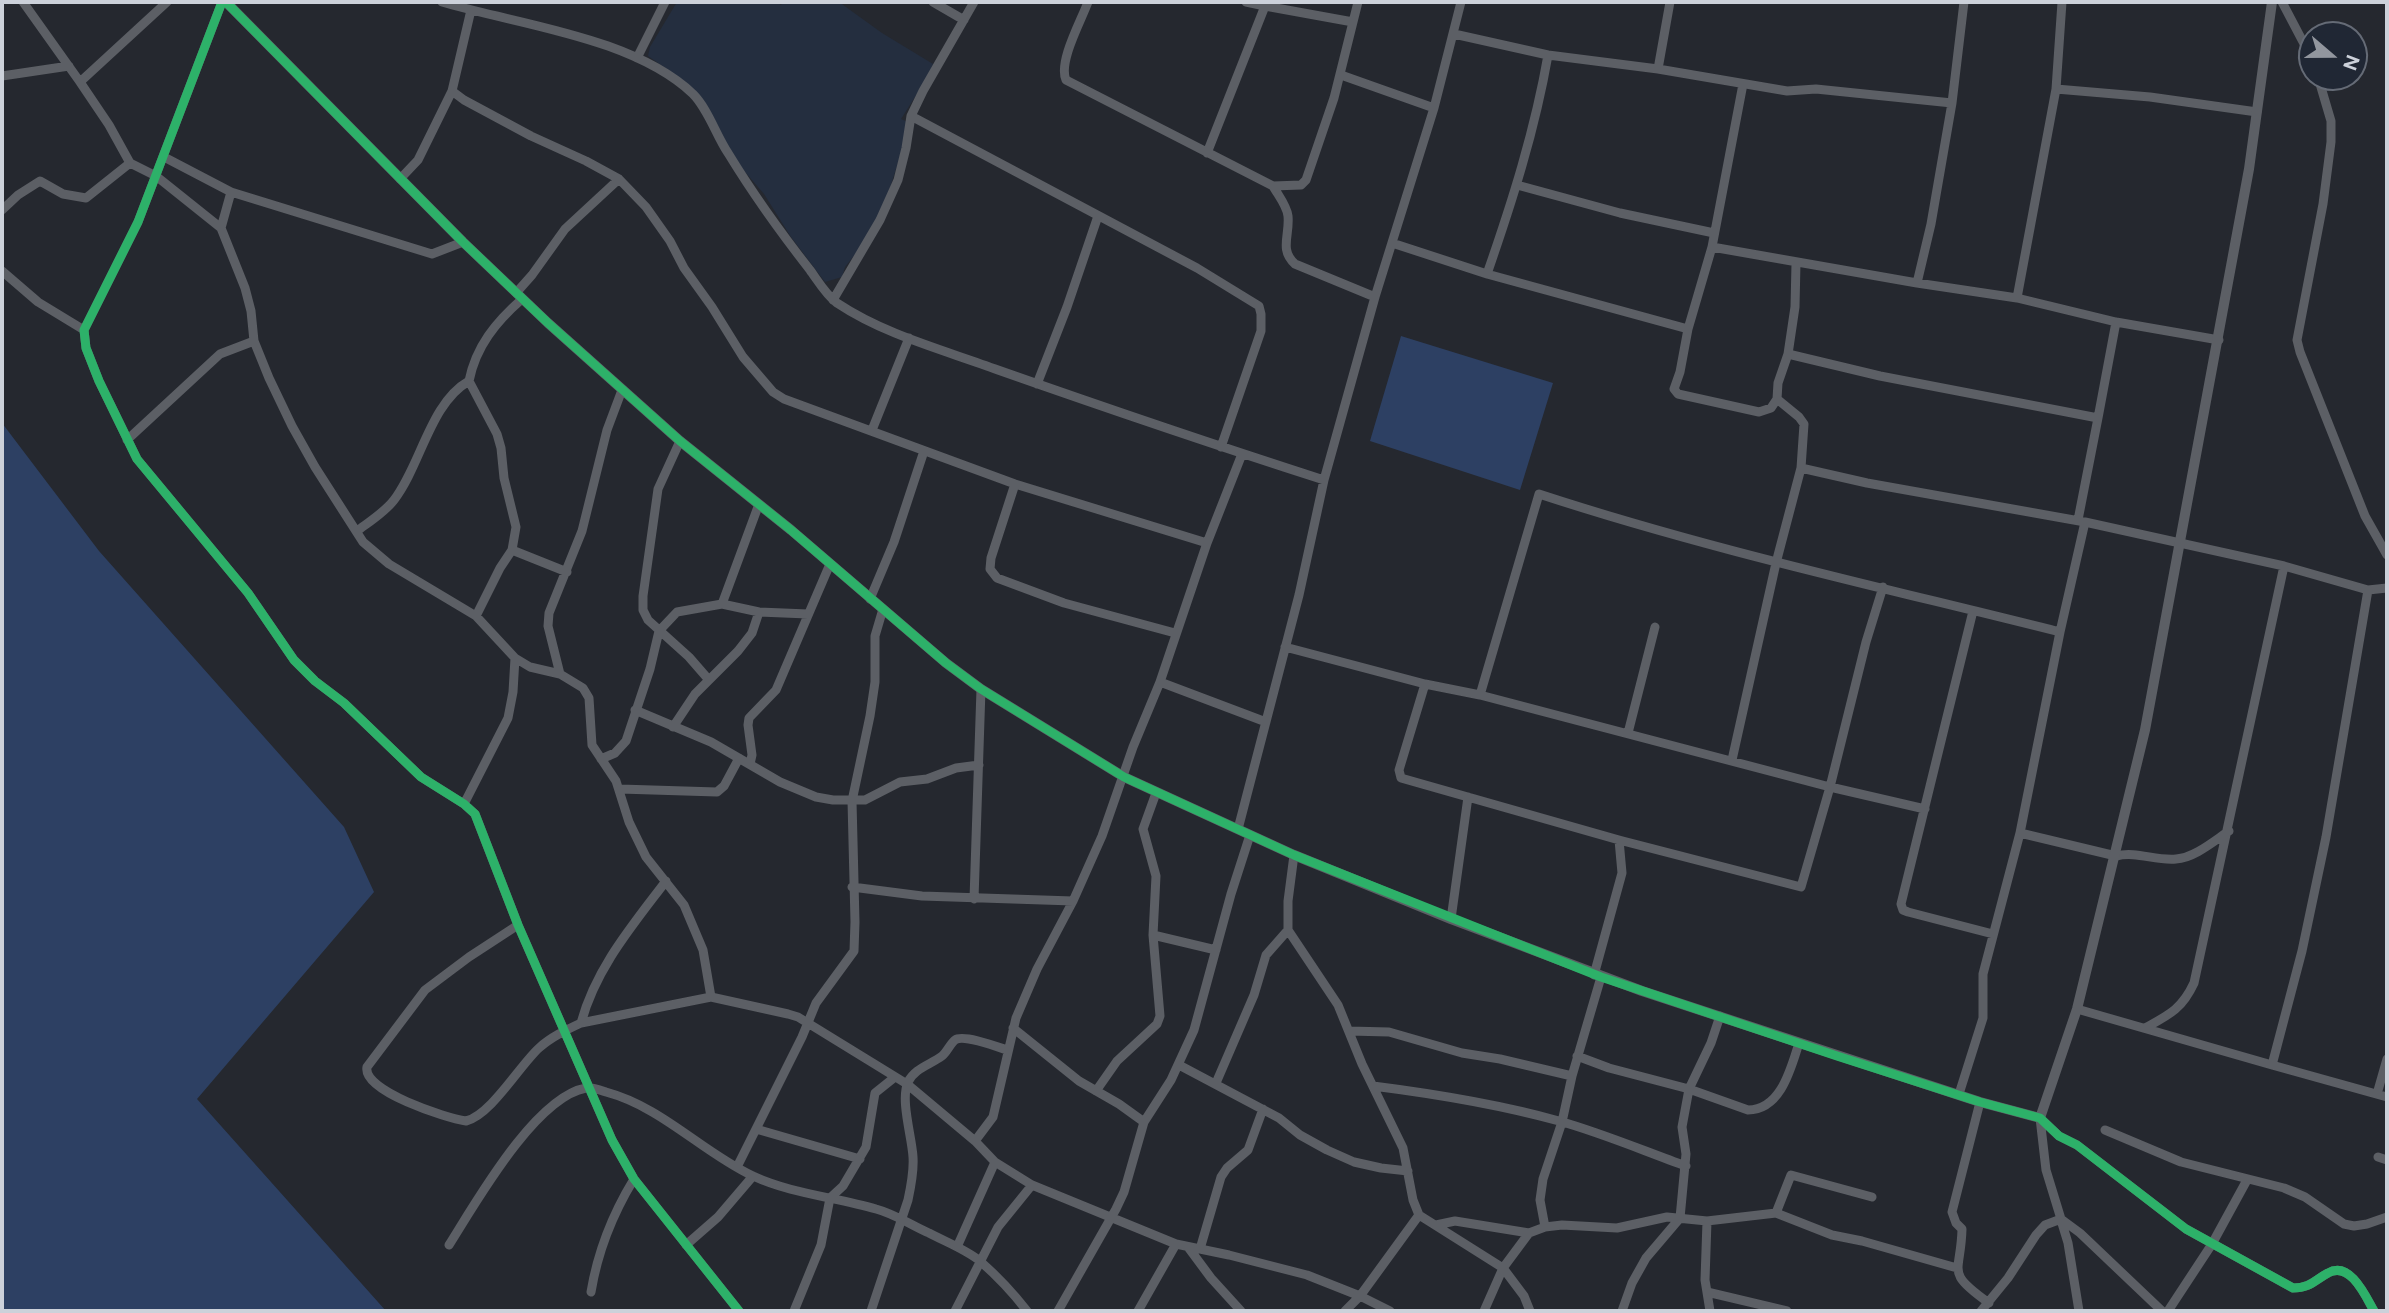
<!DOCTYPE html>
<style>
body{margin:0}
#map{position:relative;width:2389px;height:1313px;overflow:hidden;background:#25282f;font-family:Figtree,sans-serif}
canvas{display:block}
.frame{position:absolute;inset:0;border:4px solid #ccd1da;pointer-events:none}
.north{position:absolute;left:2298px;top:21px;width:70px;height:70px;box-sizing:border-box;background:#202734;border:2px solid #656b76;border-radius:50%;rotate:110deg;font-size:19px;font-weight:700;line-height:28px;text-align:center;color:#ccd1da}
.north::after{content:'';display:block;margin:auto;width:24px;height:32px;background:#92969e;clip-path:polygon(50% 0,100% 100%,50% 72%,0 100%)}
</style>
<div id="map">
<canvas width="2389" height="1313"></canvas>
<div class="frame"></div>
<div class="north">N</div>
</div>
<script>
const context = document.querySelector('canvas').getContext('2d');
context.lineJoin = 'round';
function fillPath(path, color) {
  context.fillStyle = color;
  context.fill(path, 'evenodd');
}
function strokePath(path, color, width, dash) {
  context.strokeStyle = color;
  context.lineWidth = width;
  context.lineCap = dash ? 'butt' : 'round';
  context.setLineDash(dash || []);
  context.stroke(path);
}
fillPath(new Path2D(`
 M677 2H776L781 5 783 2H839L882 33 933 64 929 75 901 119 908 122 902 150 884 207 868 238 845 267 842 277 825 282 791 237 764 194 727 151 709 113 671 72 648 56 650 47Z`), '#242e3f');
fillPath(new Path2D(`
 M1401 336 1553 383 1520 490 1370 441Z
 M2 423 99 551 344 827 374 892 197 1099 386 1311H2Z`), '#2d4063');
strokePath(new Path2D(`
 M23 2 80 82 109 125 130 163 156 176 221 228 245 288 251 311 254 341 269 378 292 426 315 467 363 542 389 564 476 616 515 658 530 667 560 674 583 688 589 698 592 745 616 781 629 822 646 857 684 905 703 950 711 997
 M222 2 138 222 84 330 86 348 99 381 137 459 248 593 294 660 315 681 344 703 421 777 464 804 475 814 518 925 612 1140 634 1179 739 1311
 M442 2C519 25 633 37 693 94 708 109 716 135 728 153 753 194 781 233 810 270 818 281 826 295 837 303 885 335 944 350 998 370 1106 408 1215 445 1324 480
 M933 2 964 20
 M1088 2C1081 21 1058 62 1066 80L1273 186C1278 195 1287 206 1288 216 1290 235 1279 250 1295 264L1375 297
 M2282 2 2312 59
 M1265 6 1353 22
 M471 10 452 91 464 100 531 136 586 161 619 179 646 207 670 241 684 268 712 307 743 357 773 392 784 399 1015 484 1207 543
 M1454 34 1548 55 1658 69 1787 91 1816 89 1952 103 1964 2
 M637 58 665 2
 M1658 69 1670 2
 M1341 75 1434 108
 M2 76 69 66
 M2318 77 2331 121V142L2323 204 2297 340 2300 352 2365 516 2387 555
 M80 82 167 2
 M1743 84 1712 247 1917 283 2017 298 2116 322 2219 340
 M2056 89 2150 97 2257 112
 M911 116 1197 268 1259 306 1261 314V331L1221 447
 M1207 153 1265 6 1246 2
 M164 157 231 192
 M400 179 418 160 452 91
 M1517 185 1620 213 1714 233
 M1273 186 1301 185 1306 180 1334 98 1358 2
 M2 210 18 195 40 181 63 194 86 198 130 163
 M221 228 231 192 432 254 463 242
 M1392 243 1487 274 1688 329 1712 247
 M1796 263 1795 307 1788 354 1880 376 2098 418 2116 322
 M2 271 38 302 84 330
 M1487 274C1512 202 1535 130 1548 55
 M1917 283 1931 224 1952 103
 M516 293 532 275 565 229 619 179
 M2017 298 2056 89 2062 2
 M833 300 880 220 898 180 906 148 911 116 923 91 974 2
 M1688 329 1680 372 1674 389 1678 394 1759 412 1771 408 1777 399
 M1788 354 1778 383 1777 399 1799 417 1804 424 1801 468
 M1037 384 1067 307 1098 216
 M872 430 909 338
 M127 440 220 354 254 341
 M680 441 658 489 643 596V610L648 620 689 657 709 680
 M1242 454 1207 543 1160 682 1266 722
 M1015 484 991 558 990 569 997 578 1064 603 1175 633
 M2078 520 2098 418
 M357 531C369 522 385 512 394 500 421 465 430 403 469 381
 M512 550 567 572
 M2368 590 2326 837 2302 951 2272 1065 2387 1097
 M870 599 894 542 924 451
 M722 604 759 504
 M1973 611 1901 904 1903 910 1908 912 1993 934
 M476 616 500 568 512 550 516 527 504 478 501 448 497 434 469 381C476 346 496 322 522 299
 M2060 632 2085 522 2284 566 2368 590 2387 588
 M1285 647 1425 684 1480 695 1830 787 1925 809
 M560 674 548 626 549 613 582 531 607 430 622 390
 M1425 684 1399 770 1401 778 1619 840 1801 887 1830 787 1866 642 1883 587
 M1480 695 1539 494C1710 550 1885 588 2060 632L2020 833 1983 974V1018L1959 1094
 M635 710 711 742 780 782 816 797 833 800H865L900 782 927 779 956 768 979 765
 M673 727 695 694 738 651 752 633 759 612
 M1628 733 1655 627
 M601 759 615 753 626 741 650 669 659 631 677 612 722 604 759 612 808 614
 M1732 760 1776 563 1801 468 1867 483 2085 522
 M750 764 752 755 748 725 749 718 776 690 830 564
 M620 789 717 792 724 786 739 758
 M1156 793 1143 829 1156 876 1153 935 1216 950
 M464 804 508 718 513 692 515 658
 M1238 829 1299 595 1324 480 1375 297 1434 108 1461 2
 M2020 833 2116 856C2137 851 2155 861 2176 859 2194 858 2214 841 2229 831
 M1294 855 1288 901V930L1338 1005 1362 1064 1403 1148 1413 1200 1419 1215 1503 1268 1524 1296 1530 1311
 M852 887 922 896 1073 901
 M974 899 981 689
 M1451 919 1468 797
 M518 925 469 957 425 990 367 1067C362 1091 446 1118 466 1121 491 1115 520 1065 539 1048 551 1037 566 1030 581 1023L711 997 788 1014 798 1017 907 1084 975 1141 995 1162 1032 1185 1176 1244 1229 1255 1307 1275 1360 1296 1390 1311
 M1594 975 1622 873 1619 840
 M2077 1009 2272 1065
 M581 1023C596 968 632 926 666 881
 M1013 1028 1079 1081 1119 1104 1144 1122
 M2145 1028C2169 1015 2182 1009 2194 983L2284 566
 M1349 1031 1389 1032 1462 1053 1500 1059 1572 1076
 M1577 1056 1609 1068 1689 1089 1748 1110C1781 1110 1791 1068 1799 1043
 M1179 1065 1279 1118 1300 1135 1327 1150 1354 1162 1381 1168 1408 1171
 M1216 1083 1254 995 1266 955 1288 930
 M1373 1086C1436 1094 1498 1104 1559 1121 1602 1133 1644 1151 1686 1166
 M1096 1091 1117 1061 1157 1024 1160 1016 1153 935
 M2377 1094 2387 1059
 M1980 1102 1952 1212 1956 1223 1962 1229C1961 1274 1944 1271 1989 1303
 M2040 1118 2059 1136 2077 1145 2186 1229 2293 1288C2310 1288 2315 1280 2328 1273 2350 1260 2366 1297 2374 1311
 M756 1129 860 1159
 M2105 1130 2181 1162 2284 1188 2305 1197 2344 1224 2354 1226 2367 1224 2387 1217
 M975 1141 993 1117 1016 1018 1037 969 1073 901 1102 836 1133 747 1160 682
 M2378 1157 2387 1160
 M737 1167 802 1037 816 1003 854 951 855 922 852 801 870 716 875 682V636L883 609
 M1776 1213 1791 1175 1872 1197
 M2061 1219 2080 1233 2162 1311
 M2061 1220 2068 1243 2079 1311
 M1707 1221 1705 1280 1710 1311
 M1436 1225 1455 1221 1529 1233
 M1545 1227 1540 1200 1543 1179 1562 1122 1572 1076 1601 977
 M449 1245C475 1204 535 1097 586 1088 592 1087 600 1090 606 1092 662 1107 702 1152 753 1176 792 1194 835 1197 876 1209 895 1214 911 1225 929 1233 946 1242 965 1249 980 1261 997 1276 1014 1294 1027 1311
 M686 1245 718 1217 753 1176
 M957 1247 995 1162
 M1188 1247 1211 1278 1241 1311
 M1200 1249 1221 1177 1227 1168 1248 1150 1263 1109
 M591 1292C598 1250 612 1215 634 1179
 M1707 1292 1787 1311
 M794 1311 821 1245 830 1198 843 1186 866 1147 875 1093 895 1077
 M871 1311 908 1200C911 1186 914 1171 913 1157 912 1137 900 1100 908 1082 915 1068 930 1065 942 1056 947 1052 950 1044 955 1040 963 1034 998 1047 1007 1050
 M955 1311 998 1227 1032 1185
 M1058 1311 1116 1209 1124 1192 1144 1122 1171 1080 1194 1030 1231 894 1250 835
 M1138 1311 1176 1244
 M1345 1311 1360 1296 1419 1215
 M1484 1311 1503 1268 1529 1233 1545 1227 1562 1225 1617 1228 1667 1217 1707 1221 1776 1213 1832 1235 1862 1241 1957 1268
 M1622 1311 1632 1283 1646 1258 1680 1218 1686 1154 1682 1127 1689 1089 1711 1043 1720 1016
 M1981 1311 2008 1278 2036 1235 2045 1225 2061 1219 2046 1170 2040 1118
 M2168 1311 2212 1244 2247 1180`), '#5c5f65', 9);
strokePath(new Path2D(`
 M226 2 463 242 548 323 680 441 791 530 946 663 981 689 1124 777 1294 855 1451 919 1642 991 1980 1102 2040 1118 2077 1009 2145 730 2249 169 2272 2`), '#5c5f65', 10);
strokePath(new Path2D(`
 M222 2 138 222 84 330 86 348 99 381 137 459 248 593 294 660 315 681 344 703 421 777 464 804 475 814 518 925 612 1140 634 1179 739 1311
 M226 2 463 242 548 323 680 441 791 530 946 663 981 689 1124 777 1294 855 1601 977 1837 1056 1980 1102 2040 1118 2059 1136 2077 1145 2186 1229 2293 1288C2310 1288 2315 1280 2328 1273 2350 1260 2366 1297 2374 1311`), '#2db169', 9);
</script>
